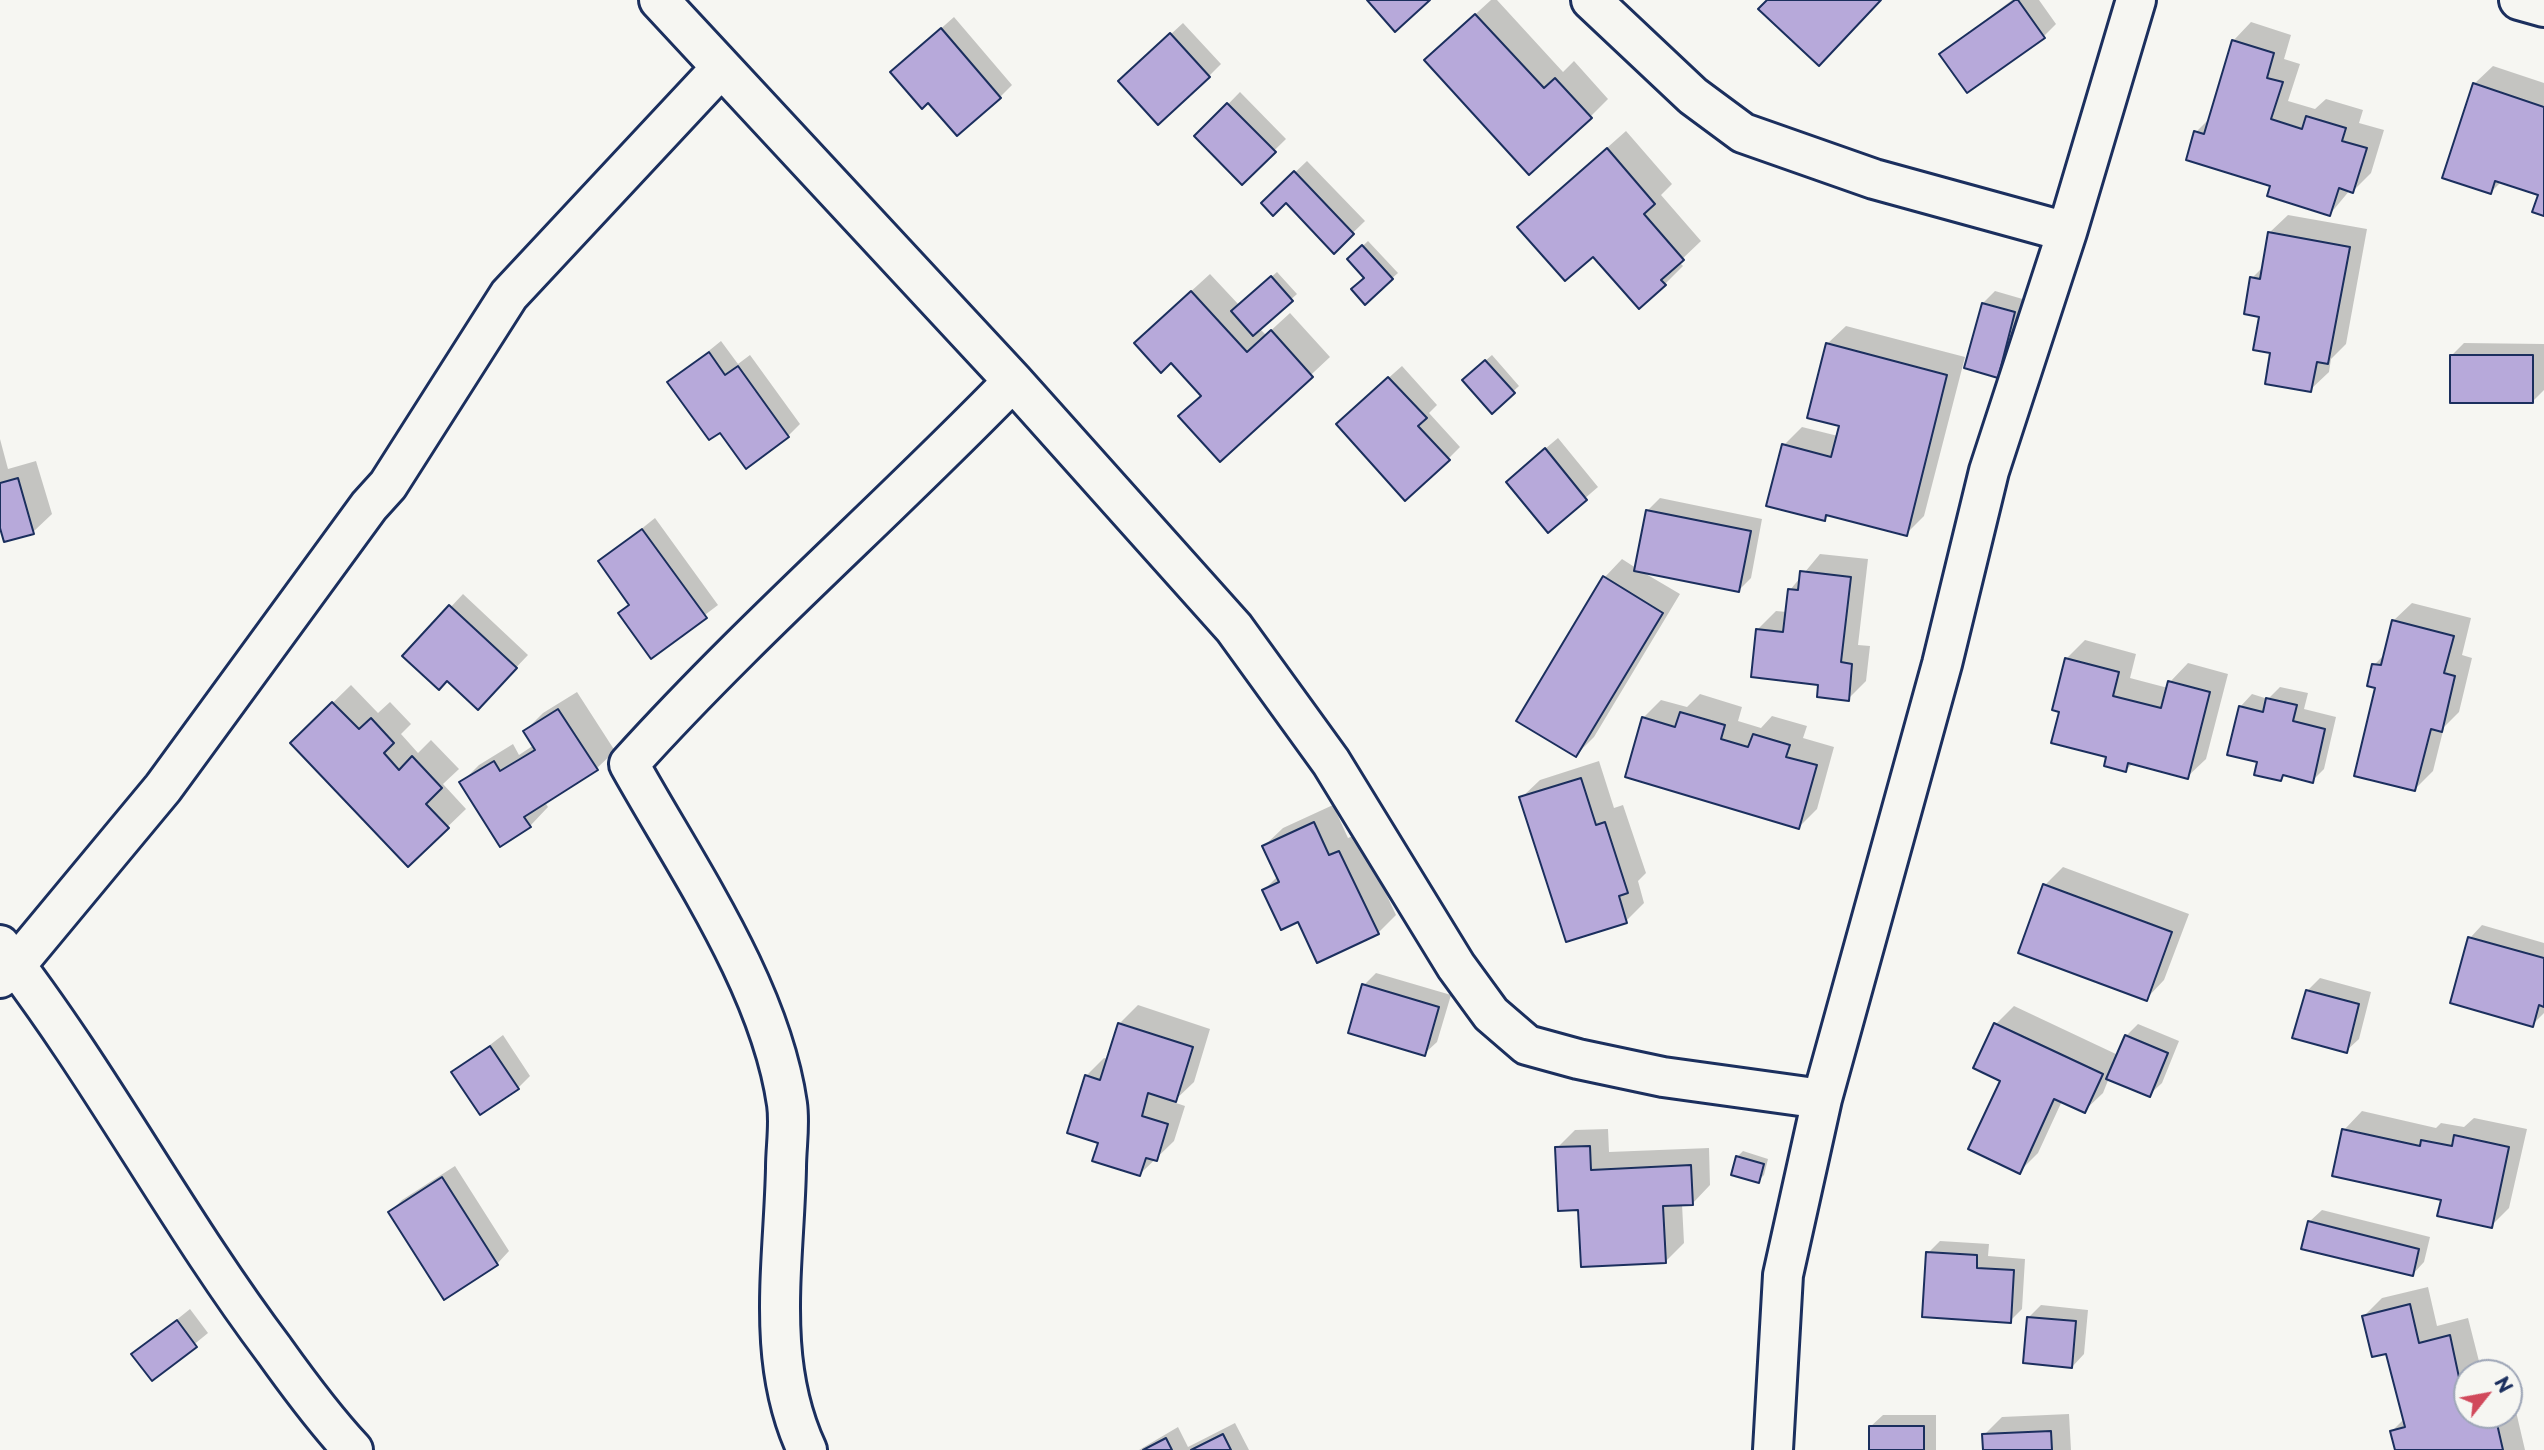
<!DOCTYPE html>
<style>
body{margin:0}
#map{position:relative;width:2544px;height:1450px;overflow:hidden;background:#f6f6f2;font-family:"Playpen Sans",sans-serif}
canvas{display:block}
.north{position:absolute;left:2453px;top:1359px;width:70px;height:70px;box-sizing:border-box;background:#f6f6f2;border:2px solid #9ea6b7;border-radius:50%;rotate:59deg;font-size:19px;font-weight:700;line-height:28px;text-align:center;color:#1b2f5e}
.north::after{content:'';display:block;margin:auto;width:24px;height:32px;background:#d1495b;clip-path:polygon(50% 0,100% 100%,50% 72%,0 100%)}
</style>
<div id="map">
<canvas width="2544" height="1450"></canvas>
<div class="north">N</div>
</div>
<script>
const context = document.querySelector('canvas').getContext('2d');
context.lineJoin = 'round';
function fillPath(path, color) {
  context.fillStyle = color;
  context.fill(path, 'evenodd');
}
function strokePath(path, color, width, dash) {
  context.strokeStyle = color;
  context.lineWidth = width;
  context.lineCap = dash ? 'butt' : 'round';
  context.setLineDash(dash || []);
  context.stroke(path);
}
fillPath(new Path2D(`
 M1491 0H1497L1563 72 1574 61 1608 99 1590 117 1445 42Z
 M2012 0H2039L2056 24 2044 36 1941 54Z
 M954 17 1012 85 1000 97 928 100 892 72Z
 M2251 22 2291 35 2284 59 2300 64 2288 101 2315 109 2326 99 2363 110 2359 123 2384 130 2371 173 2353 191 2350 190 2330 214 2272 185 2196 132 2211 117 2233 41Z
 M1183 23 1221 64 1209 76 1133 69Z
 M2493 66 2544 83V214L2540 194 2502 181 2491 192 2474 84Z
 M1240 92 1286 139 1242 182 1197 136Z
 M1626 131 1672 184 1661 195 1701 241 1679 262 1683 266 1665 284 1593 254 1538 209Z
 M1307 161 1365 221 1334 251 1286 201 1263 203Z
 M2288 215 2367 229 2346 344 2331 359 2329 372 2310 390 2272 352 2252 278 2264 266 2269 233Z
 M1368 241 1398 273 1365 302 1366 277 1349 259Z
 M1277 272 1297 294 1259 328 1266 335 1290 313 1330 357 1220 460 1202 395 1154 325 1210 274 1239 305Z
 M1995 291 2026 300 2009 364 1997 376 1983 303Z
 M1846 326 1965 357 1924 516 1906 534 1830 514 1825 519 1784 445 1802 427 1838 436 1841 425 1827 344Z
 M721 341 738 364 750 355 800 424 788 436 720 431 669 383Z
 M2464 343 2544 344V390L2532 402 2452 355Z
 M1492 355 1519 386 1492 411 1470 374Z
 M1402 366 1437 405 1429 413 1460 447 1448 459 1350 412Z
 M1558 438 1598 487 1548 530 1520 470Z
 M0 439 8 469 36 461 52 514 33 532 0 526Z
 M1660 498 1762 519 1751 578 1739 590 1641 571 1680 594 1594 737 1576 755 1604 578 1622 559 1636 568 1647 511Z
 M655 518 718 605 651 656 631 604 600 562Z
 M1820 554 1868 559 1858 645 1870 646 1866 681 1848 699 1820 684 1758 629 1776 611 1787 612 1790 590Z
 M463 594 528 655 490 695 405 656Z
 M2412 603 2471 618 2462 655 2472 658 2459 712 2444 727 2433 771 2415 789 2374 665 2386 653 2393 621Z
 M2085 640 2136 654 2130 678 2168 688 2170 682 2188 663 2228 674 2206 759 2187 777 2133 763 2126 770 2061 711 2054 709 2067 658Z
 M351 685 378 713 390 702 411 724 401 734 418 753 431 740 459 769 443 784 466 809 408 865 310 725Z
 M2280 687 2308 693 2304 709 2336 717 2324 769 2312 781 2286 774 2280 780 2259 761 2240 707 2252 694 2268 699Z
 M577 692 615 751 596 769 545 802 548 807 530 826 501 845 461 783 479 765 513 744 519 755 534 745 525 731 543 713Z
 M1700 694 1742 707 1738 721 1761 728 1772 716 1807 726 1803 738 1834 747 1817 809 1799 827 1643 718 1661 700 1687 707Z
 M1599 761 1614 808 1623 805 1646 873 1638 881 1644 903 1626 921 1521 798 1540 780Z
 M1333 805 1348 838 1358 834 1396 915 1378 933 1299 920 1264 890 1278 876 1264 846 1283 828Z
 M2063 867 2189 914 2164 980 2146 999 2045 885Z
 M2482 925 2544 943V1013L2532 1025 2470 938Z
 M1376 973 1451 995 1437 1042 1424 1054 1364 985Z
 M2320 978 2371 992 2359 1039 2346 1051 2307 991Z
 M1138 1005 1210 1029 1194 1082 1173 1102 1185 1106 1174 1141 1140 1174 1100 1142 1086 1076 1104 1058 1108 1059 1119 1024Z
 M2014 1006 2118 1055 2126 1036 2138 1024 2179 1041 2162 1083 2149 1095 2109 1078 2103 1093 2084 1111 2062 1101 2038 1153 2020 1171 2002 1080 1996 1024Z
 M503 1035 530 1076 518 1088 453 1073Z
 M2362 1111 2436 1128 2441 1123 2464 1127 2474 1118 2527 1129 2509 1208 2491 1226 2443 1199 2344 1130Z
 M1608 1129 1609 1152 1709 1148 1710 1185 1692 1204H1682L1684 1243 1666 1261 1580 1208 1557 1148 1575 1130Z
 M1743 1151 1768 1159 1764 1175 1758 1181 1737 1157Z
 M455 1166 509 1251 497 1264 444 1298 390 1212 402 1200Z
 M2322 1210 2430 1237 2424 1262 2412 1275 2309 1222Z
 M1940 1241 1989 1244 1988 1256 2025 1259 2022 1309 2010 1321 1928 1253Z
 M2428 1287 2437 1326 2468 1318 2482 1373H2467V1415H2509L2511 1390 2525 1450H2397L2392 1431 2404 1419 2388 1351 2364 1316 2382 1298Z
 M2041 1305 2088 1310 2084 1354 2072 1367 2029 1317Z
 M190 1309 208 1333 152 1379 134 1354Z
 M2069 1414 2071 1450H1985L1984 1435 2002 1417Z
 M1883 1415H1936V1450H1871L1870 1427Z
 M1235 1423 1249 1450H1139L1178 1427 1188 1447Z`), '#0003');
const building = new Path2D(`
 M1367 0H1430L1395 32Z
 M1767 0H1881L1819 66 1758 9Z
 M2015 0H2018L2045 38 1967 93 1939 54Z
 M1475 14 1544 88 1555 78 1592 118 1529 175 1424 60Z
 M941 28 1001 98 957 136 928 103 922 109 890 72Z
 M1170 33 1210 77 1158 125 1118 81Z
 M2232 40 2274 53 2267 78 2283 82 2271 119 2302 129 2306 116 2346 128 2342 141 2367 148 2353 193 2339 188 2330 216 2267 196 2270 186 2186 160 2194 131 2204 134Z
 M2473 83 2544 107V216L2532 212 2538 195 2495 181 2491 194 2442 178Z
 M1227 103 1276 152 1242 185 1194 136Z
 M1607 148 1655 204 1644 214 1684 260 1661 280 1666 285 1639 309 1593 257 1565 281 1517 227Z
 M1294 171 1354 234 1334 254 1286 203 1273 216 1261 203Z
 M2268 232 2350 247 2328 364 2317 362 2311 392 2265 384 2270 353 2253 350 2259 317 2244 314 2250 277 2260 279Z
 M1362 245 1393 279 1365 305 1351 289 1364 278 1347 259Z
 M1271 276 1293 301 1253 336 1231 311Z
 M1191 291 1247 352 1271 330 1313 377 1220 462 1178 416 1201 396 1171 363 1161 373 1134 343Z
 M1982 303 2015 312 1998 378 1964 368Z
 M1826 343 1947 375 1907 536 1826 515 1825 521 1766 506 1782 444 1831 457 1839 426 1807 418Z
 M709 352 725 375 738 366 789 437 746 469 720 433 709 440 667 382Z
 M2450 355H2533V403H2450Z
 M1485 360 1515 393 1492 414 1462 380Z
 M1388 377 1427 418 1418 426 1450 460 1405 501 1336 424Z
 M1545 448 1587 500 1548 533 1506 482Z
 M18 478 34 534 4 542 0 528V483Z
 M1646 510 1751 531 1739 592 1634 571Z
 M642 529 707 618 651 659 618 613 629 605 598 561Z
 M1800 571 1851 577 1841 662 1852 664 1849 701 1817 697 1818 685 1751 677 1756 629 1783 632 1788 589 1798 590Z
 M1603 576 1663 613 1576 757 1516 721Z
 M449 605 517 668 478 710 447 681 439 690 402 656Z
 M2392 620 2454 636 2444 673 2455 676 2442 732 2431 729 2415 791 2354 776 2375 688 2367 686 2372 664 2381 665Z
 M2065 658 2119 672 2113 696 2161 708 2168 681 2210 692 2188 779 2128 763 2126 772 2104 766 2106 757 2051 743 2059 712 2052 710Z
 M2266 698 2297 705 2293 721 2325 729 2313 783 2283 775 2281 781 2254 775 2257 762 2227 755 2239 706 2263 712Z
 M332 702 359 729 371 718 394 743 384 753 399 770 412 756 442 788 426 804 449 828 408 867 290 743Z
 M558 709 598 770 524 817 531 827 500 847 459 782 494 761 500 771 535 750 523 731Z
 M1680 712 1725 725 1721 739 1748 747 1753 734 1790 745 1786 757 1817 765 1799 829 1625 777 1642 717 1675 727Z
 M1581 778 1596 825 1605 822 1628 893 1619 896 1627 923 1566 942 1519 797Z
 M1314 822 1329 855 1339 851 1379 934 1317 963 1298 922 1281 930 1262 890 1279 882 1262 846Z
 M2043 884 2172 932 2147 1001 2018 953Z
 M2468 937 2544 958V1007L2539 1005 2533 1027 2450 1003Z
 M1362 984 1439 1007 1425 1056 1348 1033Z
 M2306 990 2359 1004 2347 1053 2292 1038Z
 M1118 1023 1193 1047 1176 1102 1148 1093 1142 1116 1168 1124 1157 1161 1146 1158 1140 1176 1092 1161 1098 1143 1067 1133 1085 1075 1100 1080Z
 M1994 1023 2103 1074 2085 1113 2054 1099 2020 1174 1968 1149 2000 1081 1973 1068Z
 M2125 1035 2168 1053 2150 1097 2106 1079Z
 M490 1046 519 1089 480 1115 451 1072Z
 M2342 1129 2420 1146 2421 1140 2452 1146 2454 1135 2509 1147 2492 1228 2437 1216 2441 1200 2332 1176Z
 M1590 1146 1591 1170 1691 1165 1693 1205 1663 1206 1666 1263 1581 1267 1578 1210 1558 1211 1555 1147Z
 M1736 1156 1764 1164 1759 1183 1731 1175Z
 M442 1177 498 1265 444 1300 388 1212Z
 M2308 1221 2419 1249 2413 1276 2301 1249Z
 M1926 1252 1977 1255V1268L2014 1270 2011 1323 1922 1317Z
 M2410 1304 2419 1343 2450 1335 2467 1415H2495L2503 1450H2395L2390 1431 2405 1427 2386 1354 2372 1357 2362 1316Z
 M2027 1317 2076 1321 2072 1368 2023 1363Z
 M177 1320 197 1347 152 1381 131 1354Z
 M1869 1426H1924V1450H1869Z
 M2051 1431 2052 1450H1983L1982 1434Z
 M1223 1434 1231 1450H1191Z
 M1166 1438 1172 1450H1143Z`);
fillPath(building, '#b7a9da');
strokePath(building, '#1b2f5e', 2);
const minor = new Path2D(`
 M659 0 1013 381 1234 628 1331 762 1456 966 1491 1014 1527 1045 1578 1059 1663 1077 1822 1099
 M1591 0 1693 96 1743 133 1874 179 2067 232
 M2519 0 2544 7
 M0 945C100 1073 176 1220 274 1350 299 1385 324 1419 353 1450
 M0 978 16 965 163 788 369 506 388 485 509 295 721 68
 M807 1450C765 1360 784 1264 786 1168 786 1147 790 1125 787 1104 770 986 687 868 629 764 750 630 887 511 1013 381
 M1773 1450 1783 1275 1822 1099 1942 664 1989 471 2067 232 2136 0`);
strokePath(minor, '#1b2f5e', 44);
strokePath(minor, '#f6f6f2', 38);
</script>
